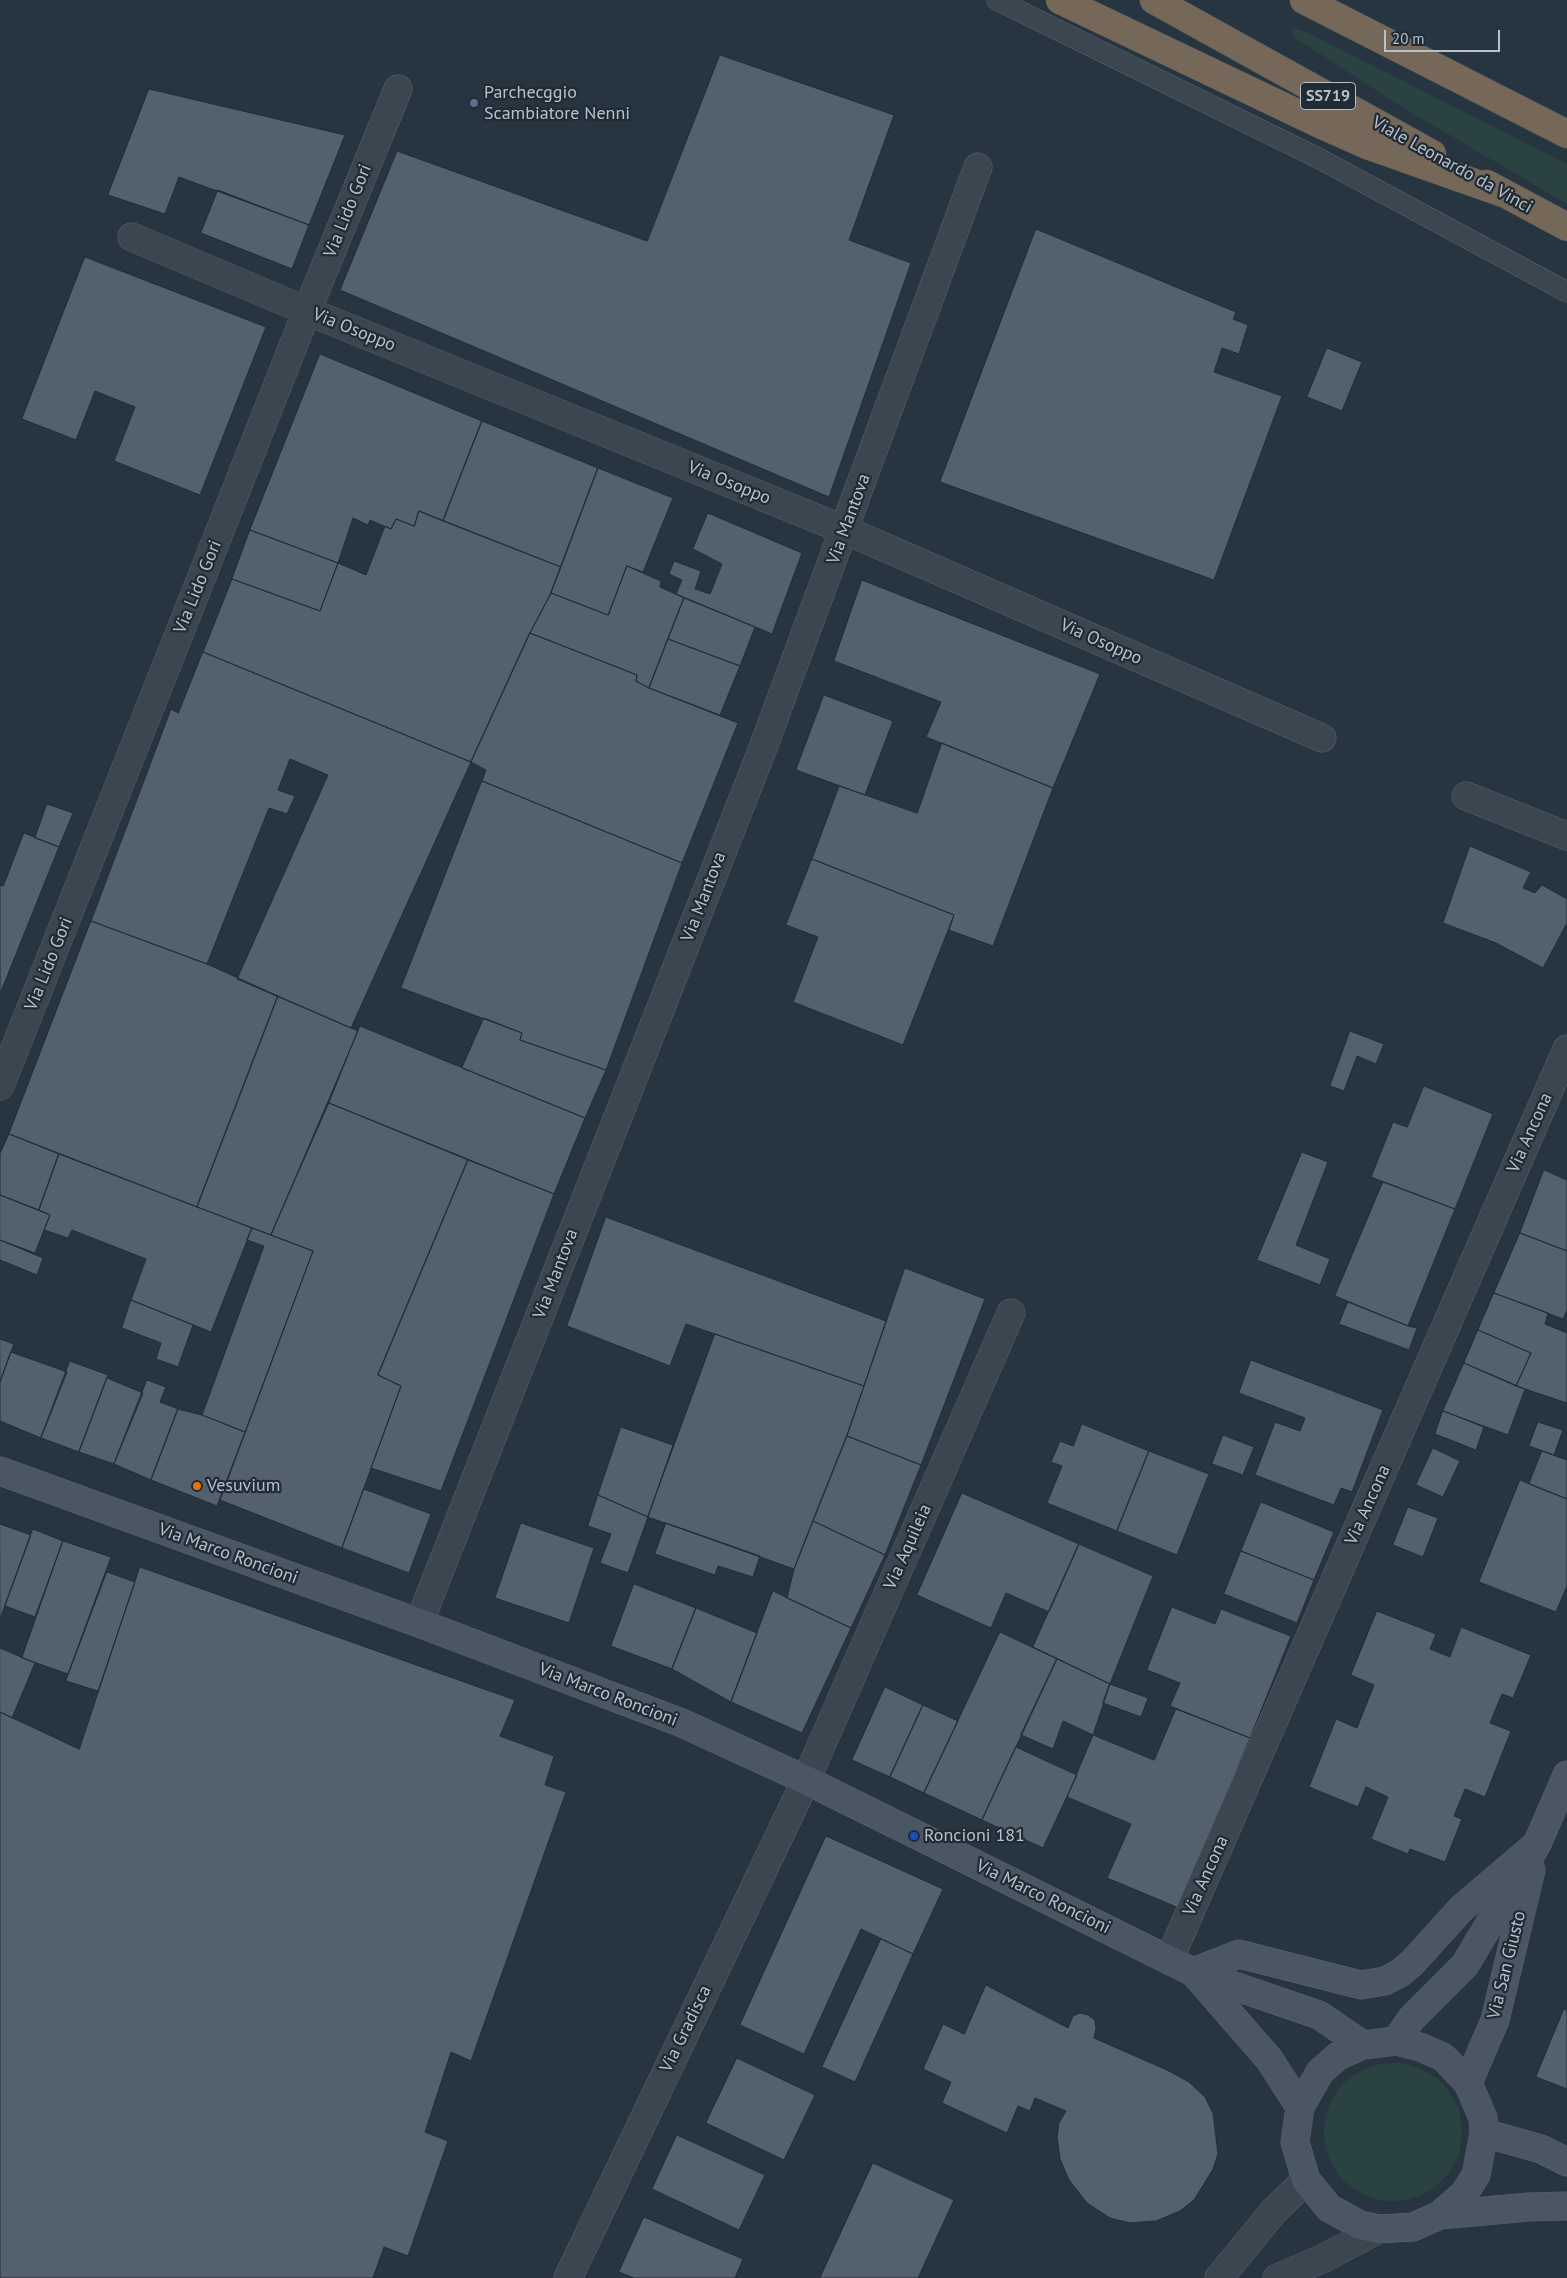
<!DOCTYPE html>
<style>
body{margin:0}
#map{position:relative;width:1567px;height:2278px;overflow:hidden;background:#273540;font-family:"PT Sans",sans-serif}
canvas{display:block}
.scale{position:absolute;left:1384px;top:30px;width:116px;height:22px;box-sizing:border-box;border:2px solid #b8c1ca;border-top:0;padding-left:6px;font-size:15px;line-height:18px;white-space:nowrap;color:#b8c1ca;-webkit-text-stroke:4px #202b35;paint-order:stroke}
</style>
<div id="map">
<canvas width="1567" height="2278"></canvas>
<div class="scale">20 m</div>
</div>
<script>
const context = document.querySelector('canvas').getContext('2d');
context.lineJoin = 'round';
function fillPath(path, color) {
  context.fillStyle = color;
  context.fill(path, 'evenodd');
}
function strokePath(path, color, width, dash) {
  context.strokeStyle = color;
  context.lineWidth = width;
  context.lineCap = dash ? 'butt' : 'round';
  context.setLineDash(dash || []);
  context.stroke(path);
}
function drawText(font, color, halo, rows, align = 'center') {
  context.font = font + ' "PT Sans",sans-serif';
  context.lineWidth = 4.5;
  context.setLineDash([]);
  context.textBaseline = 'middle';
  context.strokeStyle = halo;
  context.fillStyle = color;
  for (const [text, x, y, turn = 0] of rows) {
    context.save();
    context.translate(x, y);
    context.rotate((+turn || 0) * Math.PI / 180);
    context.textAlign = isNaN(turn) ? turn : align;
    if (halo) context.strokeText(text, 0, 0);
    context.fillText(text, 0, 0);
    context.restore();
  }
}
fillPath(new Path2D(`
 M1295 29 1306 32 1567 164V204L1399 105 1294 37 1292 32Z
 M1324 2132a69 69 0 1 1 138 0a69 69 0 1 1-138 0Z`), '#2a4342');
const building = new Path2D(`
 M720 55 894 115 849 240 911 263 829 497 340 290 397 151 647 241Z
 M149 89 345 135 309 225 179 177 165 214 108 195Z
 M218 190 309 225 292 269 201 233Z
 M1036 229 1236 312 1233 319 1248 325 1239 354 1222 348 1214 372 1282 396 1214 580 940 482Z
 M85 257 266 327 200 495 114 461 135 407 95 391 76 440 22 419Z
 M1327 348 1362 362 1342 411 1307 397Z
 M320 354 482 421 443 521 419 511 414 526 396 519 391 529 370 520 368 525 353 518 338 563 250 530Z
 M482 421 598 468 561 567 443 521Z
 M598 468 673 498 643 572 627 566 608 615 551 593Z
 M419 511 561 567 551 593 530 633 471 762 203 652 232 579 320 611 338 563 366 575 385 526 391 529 396 519 414 526Z
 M708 513 802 553 772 634 676 594 682 580 669 574 674 561 701 571 695 589 710 594 722 564 693 549Z
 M250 530 338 563 320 611 232 579Z
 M627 566 661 581 660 587 684 598 649 688 636 681 637 675 530 633 551 593 608 615Z
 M862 580 1100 674 1053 788 926 737 941 702 834 661Z
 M684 598 755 627 740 666 668 639Z
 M530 633 637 675 636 681 649 688 738 723 682 863 482 781 486 770 471 762Z
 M668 639 740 666 720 715 649 688Z
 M203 652 471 762 351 1028 237 979 328 775 290 759 278 790 295 796 287 814 269 808 207 964 91 921 171 709 178 713Z
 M824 695 893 721 865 795 796 770Z
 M942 743 1053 788 993 946 949 930 954 915 812 859 839 786 917 813Z
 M482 781 682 863 606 1070 520 1040 522 1033 401 988Z
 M47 804 73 813 59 847 35 838Z
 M24 833 59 847 0 994V885L3 886Z
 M1470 846 1531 872 1523 888 1535 893 1542 885 1567 899V923L1543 968 1496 943 1443 923Z
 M812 859 954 915 903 1045 793 1002 818 937 786 925Z
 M91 921 207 964 278 996 197 1207 9 1134Z
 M278 996 358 1031 271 1235 197 1207Z
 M484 1018 522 1033 520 1040 606 1070 585 1118 462 1068Z
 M360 1026 585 1118 554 1194 329 1103Z
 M1350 1031 1384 1044 1376 1064 1357 1056 1344 1091 1330 1086Z
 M1424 1086 1493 1114 1455 1209 1371 1177 1393 1122 1407 1127Z
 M329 1103 468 1160 378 1375 401 1386 342 1548 220 1500 313 1251 271 1235Z
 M9 1134 59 1154 39 1210 0 1195V1154Z
 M1302 1152 1328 1162 1296 1245 1330 1259 1320 1285 1257 1260Z
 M59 1154 252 1228 211 1332 131 1300 146 1259 72 1230 68 1238 44 1230 50 1215 39 1210Z
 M468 1160 554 1194 441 1491 371 1468 401 1386 378 1375Z
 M1544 1170 1567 1180V1251L1520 1233Z
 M1383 1182 1455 1209 1408 1326 1335 1296Z
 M0 1195 50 1215 35 1253 0 1240Z
 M606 1217 886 1321 864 1386 686 1324 670 1366 567 1326Z
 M252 1228 313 1251 245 1432 202 1415 264 1246 247 1240Z
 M1520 1233 1567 1251V1310L1563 1319 1494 1293Z
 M0 1240 43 1258 37 1275 0 1260Z
 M905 1268 985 1299 921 1465 847 1436Z
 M1494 1293 1548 1313 1545 1324 1567 1333V1403L1516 1386 1531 1353 1478 1330Z
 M131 1300 193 1325 178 1367 156 1359 161 1343 122 1328Z
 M1348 1302 1408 1326 1417 1328 1409 1350 1339 1324Z
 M1478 1330 1531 1353 1516 1386 1464 1363Z
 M715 1334 864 1386 847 1436 794 1569 648 1517Z
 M0 1339 14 1344 0 1382Z
 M11 1352 67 1372 41 1438 0 1421V1382Z
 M1251 1360 1383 1410 1352 1492 1341 1488 1334 1505 1255 1475 1275 1422 1300 1431 1305 1418 1239 1393Z
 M70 1361 108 1375 79 1452 41 1438Z
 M1464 1363 1525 1389 1508 1435 1443 1411Z
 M107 1378 143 1393 114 1464 79 1452Z
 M147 1380 166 1387 160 1402 178 1409 151 1480 114 1464Z
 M178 1409 202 1415 245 1432 217 1506 151 1480Z
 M1443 1411 1484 1427 1476 1450 1435 1434Z
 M1538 1422 1563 1430 1554 1455 1529 1446Z
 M1082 1424 1149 1451 1117 1531 1047 1503 1062 1466 1051 1462 1060 1441 1073 1446Z
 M621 1427 673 1445 648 1517 598 1495Z
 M1223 1435 1254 1447 1243 1475 1212 1464Z
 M847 1436 921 1465 885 1555 813 1521Z
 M1433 1448 1460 1461 1443 1497 1416 1485Z
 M1149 1451 1209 1474 1177 1555 1117 1531Z
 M1542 1451 1567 1460V1499L1529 1484Z
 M1520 1480 1567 1499V1586L1556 1612 1479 1582Z
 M364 1489 431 1514 409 1573 342 1548Z
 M962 1493 1079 1544 1049 1612 1006 1593 991 1628 917 1595Z
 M598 1495 648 1517 628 1573 600 1563 611 1534 588 1526Z
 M1261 1502 1334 1532 1314 1580 1241 1551Z
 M1408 1507 1438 1518 1423 1557 1393 1545Z
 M813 1521 885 1555 851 1628 787 1598 794 1569Z
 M521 1523 594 1548 569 1623 495 1598Z
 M666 1523 760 1556 753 1577 718 1566 715 1575 655 1554Z
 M0 1524 31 1535 0 1619Z
 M33 1529 63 1541 35 1617 5 1606Z
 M63 1541 111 1557 68 1674 22 1658Z
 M1079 1544 1153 1576 1110 1684 1033 1647Z
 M1241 1551 1314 1580 1297 1623 1224 1594Z
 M140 1567 515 1700 500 1736 554 1756 545 1785 566 1792 471 2061 451 2052 425 2132 448 2141 408 2256 384 2247 373 2278H0V1712L79 1749Z
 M107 1572 135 1582 98 1691 66 1681Z
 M634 1584 696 1608 672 1669 611 1646Z
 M773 1591 851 1628 802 1733 731 1702Z
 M1172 1607 1215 1624 1221 1609 1291 1636 1250 1738 1170 1706 1180 1683 1147 1670Z
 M696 1608 757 1633 731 1702 672 1669Z
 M1377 1611 1436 1634 1430 1649 1450 1657 1461 1627 1531 1655 1513 1698 1502 1694 1490 1723 1511 1731 1485 1797 1465 1789 1454 1816 1462 1819 1445 1862 1410 1849 1408 1854 1371 1839 1388 1797 1366 1787 1358 1807 1309 1787 1336 1719 1357 1728 1374 1685 1351 1675Z
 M1000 1632 1057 1659 982 1820 924 1793Z
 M0 1648 35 1663 12 1718 0 1712Z
 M1057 1659 1110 1684 1093 1735 1063 1721 1053 1749 1021 1735Z
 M1110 1684 1148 1698 1141 1717 1103 1703Z
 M885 1687 923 1705 890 1777 852 1760Z
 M923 1705 958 1721 924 1793 890 1777Z
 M1176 1709 1250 1738 1179 1908 1107 1878 1131 1824 1067 1797 1093 1735 1154 1760Z
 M1016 1747 1077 1775 1043 1848 982 1820Z
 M826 1836 943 1889 913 1954 861 1929 804 2054 740 2025Z
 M881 1939 913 1954 855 2082 822 2067Z
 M986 1985 1068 2028 1073 2016 1080 2013 1088 2015 1095 2020 1096 2029 1094 2038 1167 2070 1189 2082 1205 2097 1213 2113 1218 2154 1213 2169 1194 2200 1180 2211 1156 2221 1130 2223 1110 2218 1087 2203 1069 2180 1060 2159 1057 2137 1059 2123 1066 2111 1035 2098 1030 2111 1018 2106 1007 2133 942 2103 951 2082 923 2069 943 2024 964 2034Z
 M1564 2009 1567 2010V2089L1536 2077Z
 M737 2058 815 2095 784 2160 706 2123Z
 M677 2135 765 2175 739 2230 652 2189Z
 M873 2163 954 2200 918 2278H820Z
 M644 2217 743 2259 735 2278H634L619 2272Z`);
fillPath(building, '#53606d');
strokePath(building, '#222d37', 1);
const lane = new Path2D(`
 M997 0 1320 159 1567 292`);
const street = new Path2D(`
 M132 237 307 311 845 530 1322 738
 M1466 796 1567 836
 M0 1086 307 311 398 89
 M419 1623 761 753 978 167
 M1169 1960 1567 1049
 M568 2278 806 1780 1011 1313
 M1219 2278 1274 2211 1306 2180
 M1277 2278 1322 2259 1379 2229`);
const secondary = new Path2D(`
 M0 1471 419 1623 682 1723 806 1780 1193 1972 1319 2015 1363 2045
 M1193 1972 1239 1954 1361 1985 1385 1981 1400 1973 1412 1963 1462 1908 1537 1844
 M1194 1973 1269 2059 1300 2107
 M1396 2041 1412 2018 1465 1965 1537 1844 1567 1775
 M1468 2083 1495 2020 1531 1870
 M1484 2133 1541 2149 1567 2162
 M1440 2215 1464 2194 1476 2175 1484 2133 1483 2118 1468 2083 1443 2057 1420 2047 1396 2041 1363 2045 1338 2056 1320 2072 1300 2107 1295 2142 1306 2180 1329 2208 1360 2225 1379 2229 1413 2227 1440 2215 1529 2207 1567 2206`);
const highway = new Path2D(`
 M1060 0 1324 126 1367 145 1503 193
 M1154 0 1432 154
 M1304 0 1567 134
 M1487 184 1567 227`);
strokePath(lane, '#59646d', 21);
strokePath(street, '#59646d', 29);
strokePath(secondary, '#59646d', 29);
strokePath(highway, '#46515a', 29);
strokePath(lane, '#3c4650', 20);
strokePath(street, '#3c4650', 28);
strokePath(secondary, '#4a5663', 28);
strokePath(highway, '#766859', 28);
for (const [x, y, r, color] of [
 [474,103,5,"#5c6f8a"],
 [197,1486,5,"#e8710a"],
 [914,1836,5,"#1a4fb4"]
]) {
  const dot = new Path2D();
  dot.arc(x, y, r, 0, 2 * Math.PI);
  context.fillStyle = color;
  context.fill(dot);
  strokePath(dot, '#202b35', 2);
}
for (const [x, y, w] of [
 [1328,96,55]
]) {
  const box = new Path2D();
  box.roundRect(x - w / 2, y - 13.5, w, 27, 4);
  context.fillStyle = '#202b35';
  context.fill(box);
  strokePath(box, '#b8c1ca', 1);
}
drawText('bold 16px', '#b8c1ca', null, [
 ["SS719",1328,96]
]);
drawText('18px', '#b8c1ca', '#202b35', [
 ["Parchecggio",484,93],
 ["Scambiatore Nenni",484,114],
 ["Vesuvium",207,1486],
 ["Roncioni 181",924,1836]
], 'left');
drawText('18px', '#b8c1ca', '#202b35', [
 ["Viale Leonardo da Vinci",1452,165,29],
 ["Via Lido Gori",348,211,-68],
 ["Via Osoppo",354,330,22],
 ["Via Osoppo",729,483,22],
 ["Via Mantova",849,519,-70],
 ["Via Lido Gori",198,587,-68],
 ["Via Osoppo",1101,642,24],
 ["Via Mantova",704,897,-69],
 ["Via Lido Gori",49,964,-68],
 ["Via Ancona",1530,1133,-66],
 ["Via Mantova",556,1274,-69],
 ["Via Ancona",1368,1505,-66],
 ["Via Aquileia",908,1547,-66],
 ["Via Marco Roncioni",228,1554,20],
 ["Via Marco Roncioni",608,1695,21],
 ["Via Ancona",1206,1876,-66],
 ["Via Marco Roncioni",1043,1897,26],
 ["Via San Giusto",1507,1965,-76],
 ["Via Gradisca",686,2029,-64]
]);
</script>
